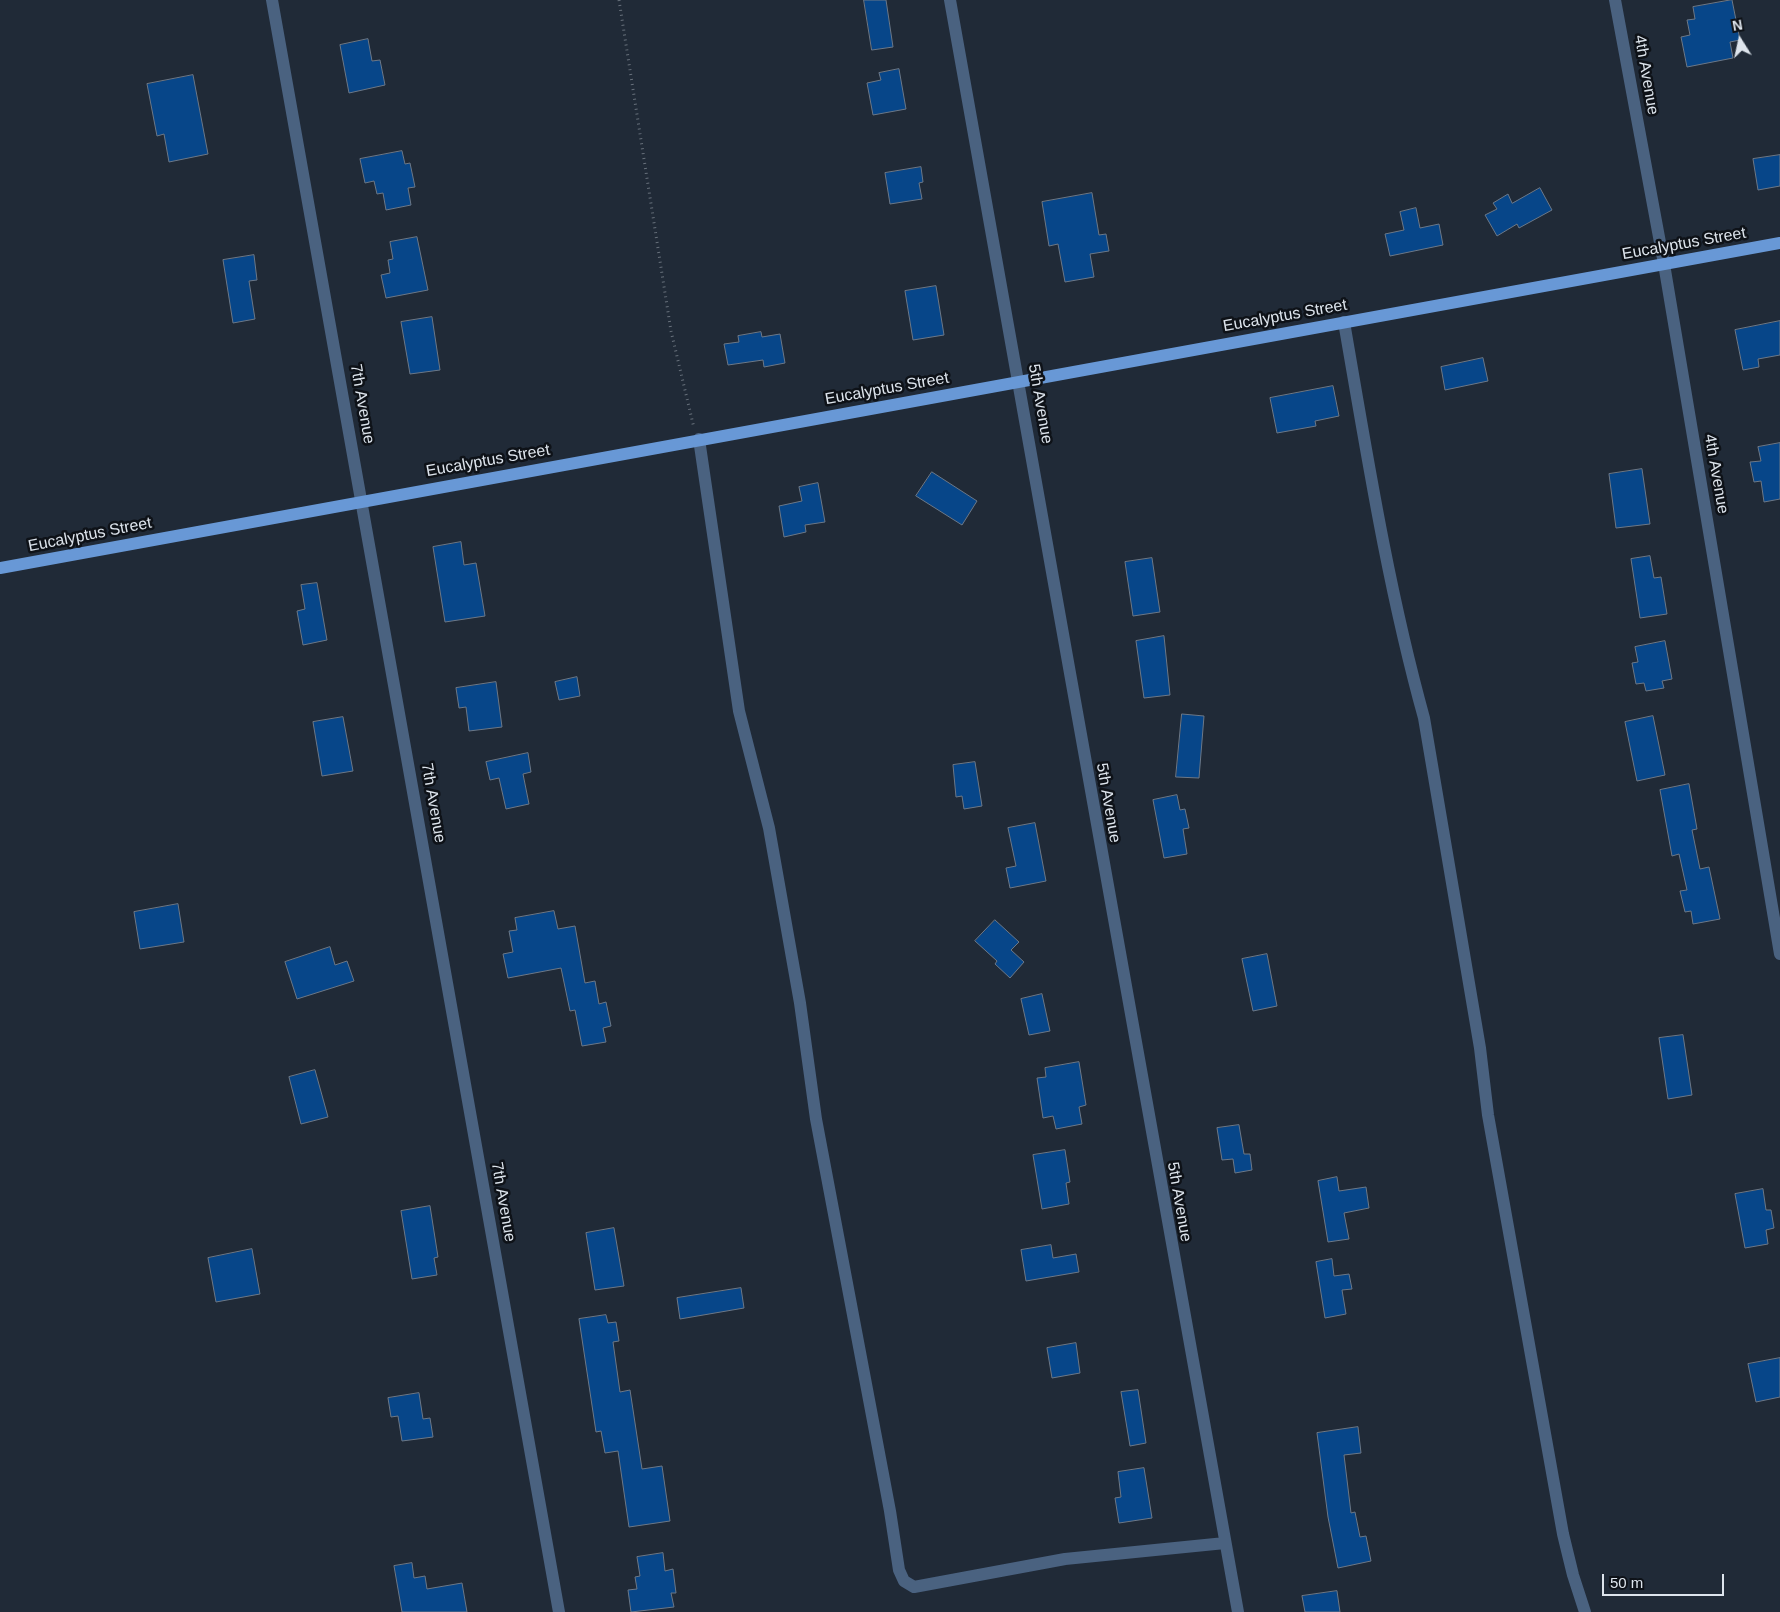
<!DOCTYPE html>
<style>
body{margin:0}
#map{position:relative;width:1780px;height:1612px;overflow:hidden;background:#202a37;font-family:Helvetica,sans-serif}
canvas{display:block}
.north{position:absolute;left:1715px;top:15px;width:50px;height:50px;-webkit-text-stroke:4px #0e1218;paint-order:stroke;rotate:350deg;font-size:14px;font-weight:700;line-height:20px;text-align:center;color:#dde4ec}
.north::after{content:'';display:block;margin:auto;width:18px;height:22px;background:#dde4ec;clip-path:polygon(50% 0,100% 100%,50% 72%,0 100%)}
.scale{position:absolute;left:1602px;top:1574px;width:122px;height:22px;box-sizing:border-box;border:2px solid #dde4ec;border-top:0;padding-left:6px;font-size:15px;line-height:18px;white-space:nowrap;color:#dde4ec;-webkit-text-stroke:4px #0e1218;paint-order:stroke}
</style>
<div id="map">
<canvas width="1780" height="1612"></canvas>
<div class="north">N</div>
<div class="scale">50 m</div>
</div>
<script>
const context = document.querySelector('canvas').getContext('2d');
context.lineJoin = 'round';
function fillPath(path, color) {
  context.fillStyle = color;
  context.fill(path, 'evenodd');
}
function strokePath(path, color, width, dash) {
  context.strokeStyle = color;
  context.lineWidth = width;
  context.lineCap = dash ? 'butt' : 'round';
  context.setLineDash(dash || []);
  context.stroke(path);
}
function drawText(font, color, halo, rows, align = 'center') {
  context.font = font + ' Helvetica,sans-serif';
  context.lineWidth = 5;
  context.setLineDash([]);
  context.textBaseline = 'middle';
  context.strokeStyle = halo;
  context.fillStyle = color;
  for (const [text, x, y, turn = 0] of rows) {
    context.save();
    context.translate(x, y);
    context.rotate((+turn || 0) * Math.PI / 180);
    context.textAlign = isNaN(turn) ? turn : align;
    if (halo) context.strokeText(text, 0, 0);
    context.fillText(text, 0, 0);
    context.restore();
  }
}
const building = new Path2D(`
 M864 0H886L893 47 872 50Z
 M1732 0 1740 40 1730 42 1733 58 1687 67 1681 37 1690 35 1687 20 1695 19 1693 7Z
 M368 39 372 61 380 60 385 85 349 93 340 45Z
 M899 69 906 109 873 115 867 83 881 80 879 73Z
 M193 75 208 154 169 162 164 134 157 136 147 84Z
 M402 151 405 164 410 163 415 187 408 188 411 205 386 210 383 193 377 194 374 181 365 183 360 159Z
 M1780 155V186L1758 190 1753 159Z
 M921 167 923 182 919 183 922 199 890 204 885 173Z
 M1540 188 1552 210 1519 228 1517 224 1497 236 1485 215 1497 209 1493 203 1508 194 1512 203Z
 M1092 193 1099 235 1106 234 1109 251 1090 254 1094 277 1065 282 1058 244 1049 246 1042 202Z
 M1416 208 1420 228 1439 224 1443 245 1390 256 1385 234 1404 230 1400 212Z
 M417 237 428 290 386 298 381 275 390 273 388 260 393 259 390 242Z
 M254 255 257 280 249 281 255 319 233 323 223 260Z
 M936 286 944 335 913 340 905 291Z
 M432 317 440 370 410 374 401 322Z
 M1780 321V355L1758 359 1759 367 1743 370 1735 330Z
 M761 332 762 337 780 334 785 363 764 367 763 360 728 365 724 344 739 342 738 336Z
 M1483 358 1488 381 1445 390 1441 367Z
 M1333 386 1339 416 1315 421 1316 426 1277 433 1270 398Z
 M1780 443V499L1764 502 1761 481 1754 482 1750 462 1761 461 1758 447Z
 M1642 469 1650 524 1616 528 1609 474Z
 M932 472 977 501 962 525 916 496Z
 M818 483 825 522 805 525 806 532 784 537 779 506 802 501 799 487Z
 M461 542 464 565 476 563 485 616 445 622 433 547Z
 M1650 556 1654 578 1661 577 1667 614 1640 618 1631 559Z
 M1152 558 1160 612 1133 616 1125 562Z
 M317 583 327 640 303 645 297 611 305 609 301 585Z
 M1164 636 1170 695 1144 698 1136 641Z
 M1665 641 1672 679 1662 681 1664 688 1646 691 1644 683 1636 684 1632 663 1638 662 1635 647Z
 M577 677 580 696 559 700 555 682Z
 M496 682 502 727 469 731 466 707 459 708 456 688Z
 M1182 714 1204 716 1199 778 1176 777Z
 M1653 716 1665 775 1637 781 1625 722Z
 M343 717 353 771 322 776 313 722Z
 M528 753 531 772 523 774 529 804 506 809 499 778 490 780 486 762Z
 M975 762 982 806 964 809 962 796 956 797 953 765Z
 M1689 784 1697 829 1692 830 1700 869 1709 867 1720 919 1693 924 1691 911 1685 912 1680 891 1687 890 1679 854 1672 856 1660 790Z
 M1177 795 1180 810 1185 809 1189 828 1183 829 1187 854 1164 858 1153 800Z
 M1035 823 1046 881 1010 888 1006 868 1016 866 1008 828Z
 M178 904 184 942 140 949 134 912Z
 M554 911 558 929 575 926 585 983 595 981 599 1004 606 1002 611 1026 603 1028 606 1042 582 1046 575 1010 570 1011 561 968 508 978 503 954 513 952 509 931 517 930 515 918Z
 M995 920 1019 942 1011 950 1024 962 1010 978 995 964 997 961 975 941Z
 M330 947 335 965 347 961 354 981 297 999 285 962Z
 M1267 954 1277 1006 1253 1011 1242 959Z
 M1042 994 1050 1031 1029 1035 1021 999Z
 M1683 1035 1692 1095 1668 1099 1659 1038Z
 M1079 1062 1086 1105 1079 1107 1082 1124 1056 1129 1053 1116 1043 1118 1037 1078 1046 1077 1045 1068Z
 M315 1070 328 1117 301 1124 289 1077Z
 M1239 1125 1244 1154H1250L1252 1170 1235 1173 1233 1159 1222 1160 1217 1128Z
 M1065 1150 1070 1182 1066 1183 1069 1204 1042 1209 1033 1155Z
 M1337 1177 1339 1191 1366 1187 1369 1208 1344 1213 1349 1239 1328 1242 1318 1181Z
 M1763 1189 1766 1210H1771L1774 1228 1766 1230 1768 1244 1745 1248 1735 1194Z
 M430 1206 438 1257 434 1258 437 1275 412 1279 401 1211Z
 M614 1228 624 1286 595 1290 586 1233Z
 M1051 1245 1053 1258 1076 1254 1079 1272 1026 1281 1021 1250Z
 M252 1249 260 1294 216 1302 208 1258Z
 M1332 1259 1334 1276 1349 1274 1352 1289 1342 1290 1346 1314 1325 1318 1316 1262Z
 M741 1288 744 1308 680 1319 677 1298Z
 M606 1315 608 1323 616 1322 619 1341 613 1342 620 1392 630 1390 642 1469 662 1466 670 1521 629 1527 618 1451 605 1453 601 1431 596 1432 579 1319Z
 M1076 1343 1080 1373 1052 1378 1047 1348Z
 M1780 1358V1397L1756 1402 1748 1364Z
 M1138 1390 1146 1443 1130 1446 1121 1392Z
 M419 1393 423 1419 430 1418 433 1437 402 1441 398 1416 391 1417 388 1398Z
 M1358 1427 1361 1453 1344 1455 1351 1513 1355 1512 1360 1537 1366 1536 1371 1561 1338 1568 1328 1517 1317 1433Z
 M1144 1468 1152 1518 1119 1523 1115 1498 1121 1497 1118 1472Z
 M663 1553 665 1571 673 1569 676 1593H671L674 1607 631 1612 628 1590 637 1589 635 1577 640 1576 637 1557Z
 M412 1563 414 1578 425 1576 427 1589 462 1583 467 1612H402L394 1566Z
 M1337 1591 1340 1612H1305L1302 1596Z`);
fillPath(building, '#074689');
strokePath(building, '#6c7887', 1);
strokePath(new Path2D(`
 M619 0 671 331 694 428`), '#67707b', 3, [1, 4]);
strokePath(new Path2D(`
 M272 0 559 1612
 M950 0C1049 537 1137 1075 1238 1612
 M1615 0 1664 264 1780 954
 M1344 322C1367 455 1388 588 1424 718L1480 1048 1488 1115 1563 1534 1573 1575 1585 1612
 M699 439 739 711 769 828 800 1003 816 1119 890 1511 899 1570 904 1581 914 1587 1065 1559 1225 1543`), '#4a6280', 12);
strokePath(new Path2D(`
 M0 568 1780 243`), '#6898d6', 12);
drawText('16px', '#dde4ec', '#0e1218', [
 ["4th Avenue",1646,75,80],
 ["Eucalyptus Street",1684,244,-10],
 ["Eucalyptus Street",1285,316,-10],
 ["Eucalyptus Street",887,389,-10],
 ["7th Avenue",362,404,80],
 ["5th Avenue",1040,404,80],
 ["Eucalyptus Street",488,461,-10],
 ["4th Avenue",1716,474,80],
 ["Eucalyptus Street",90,535,-11],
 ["7th Avenue",433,803,80],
 ["5th Avenue",1108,803,80],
 ["7th Avenue",503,1202,80],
 ["5th Avenue",1179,1202,80]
]);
</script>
